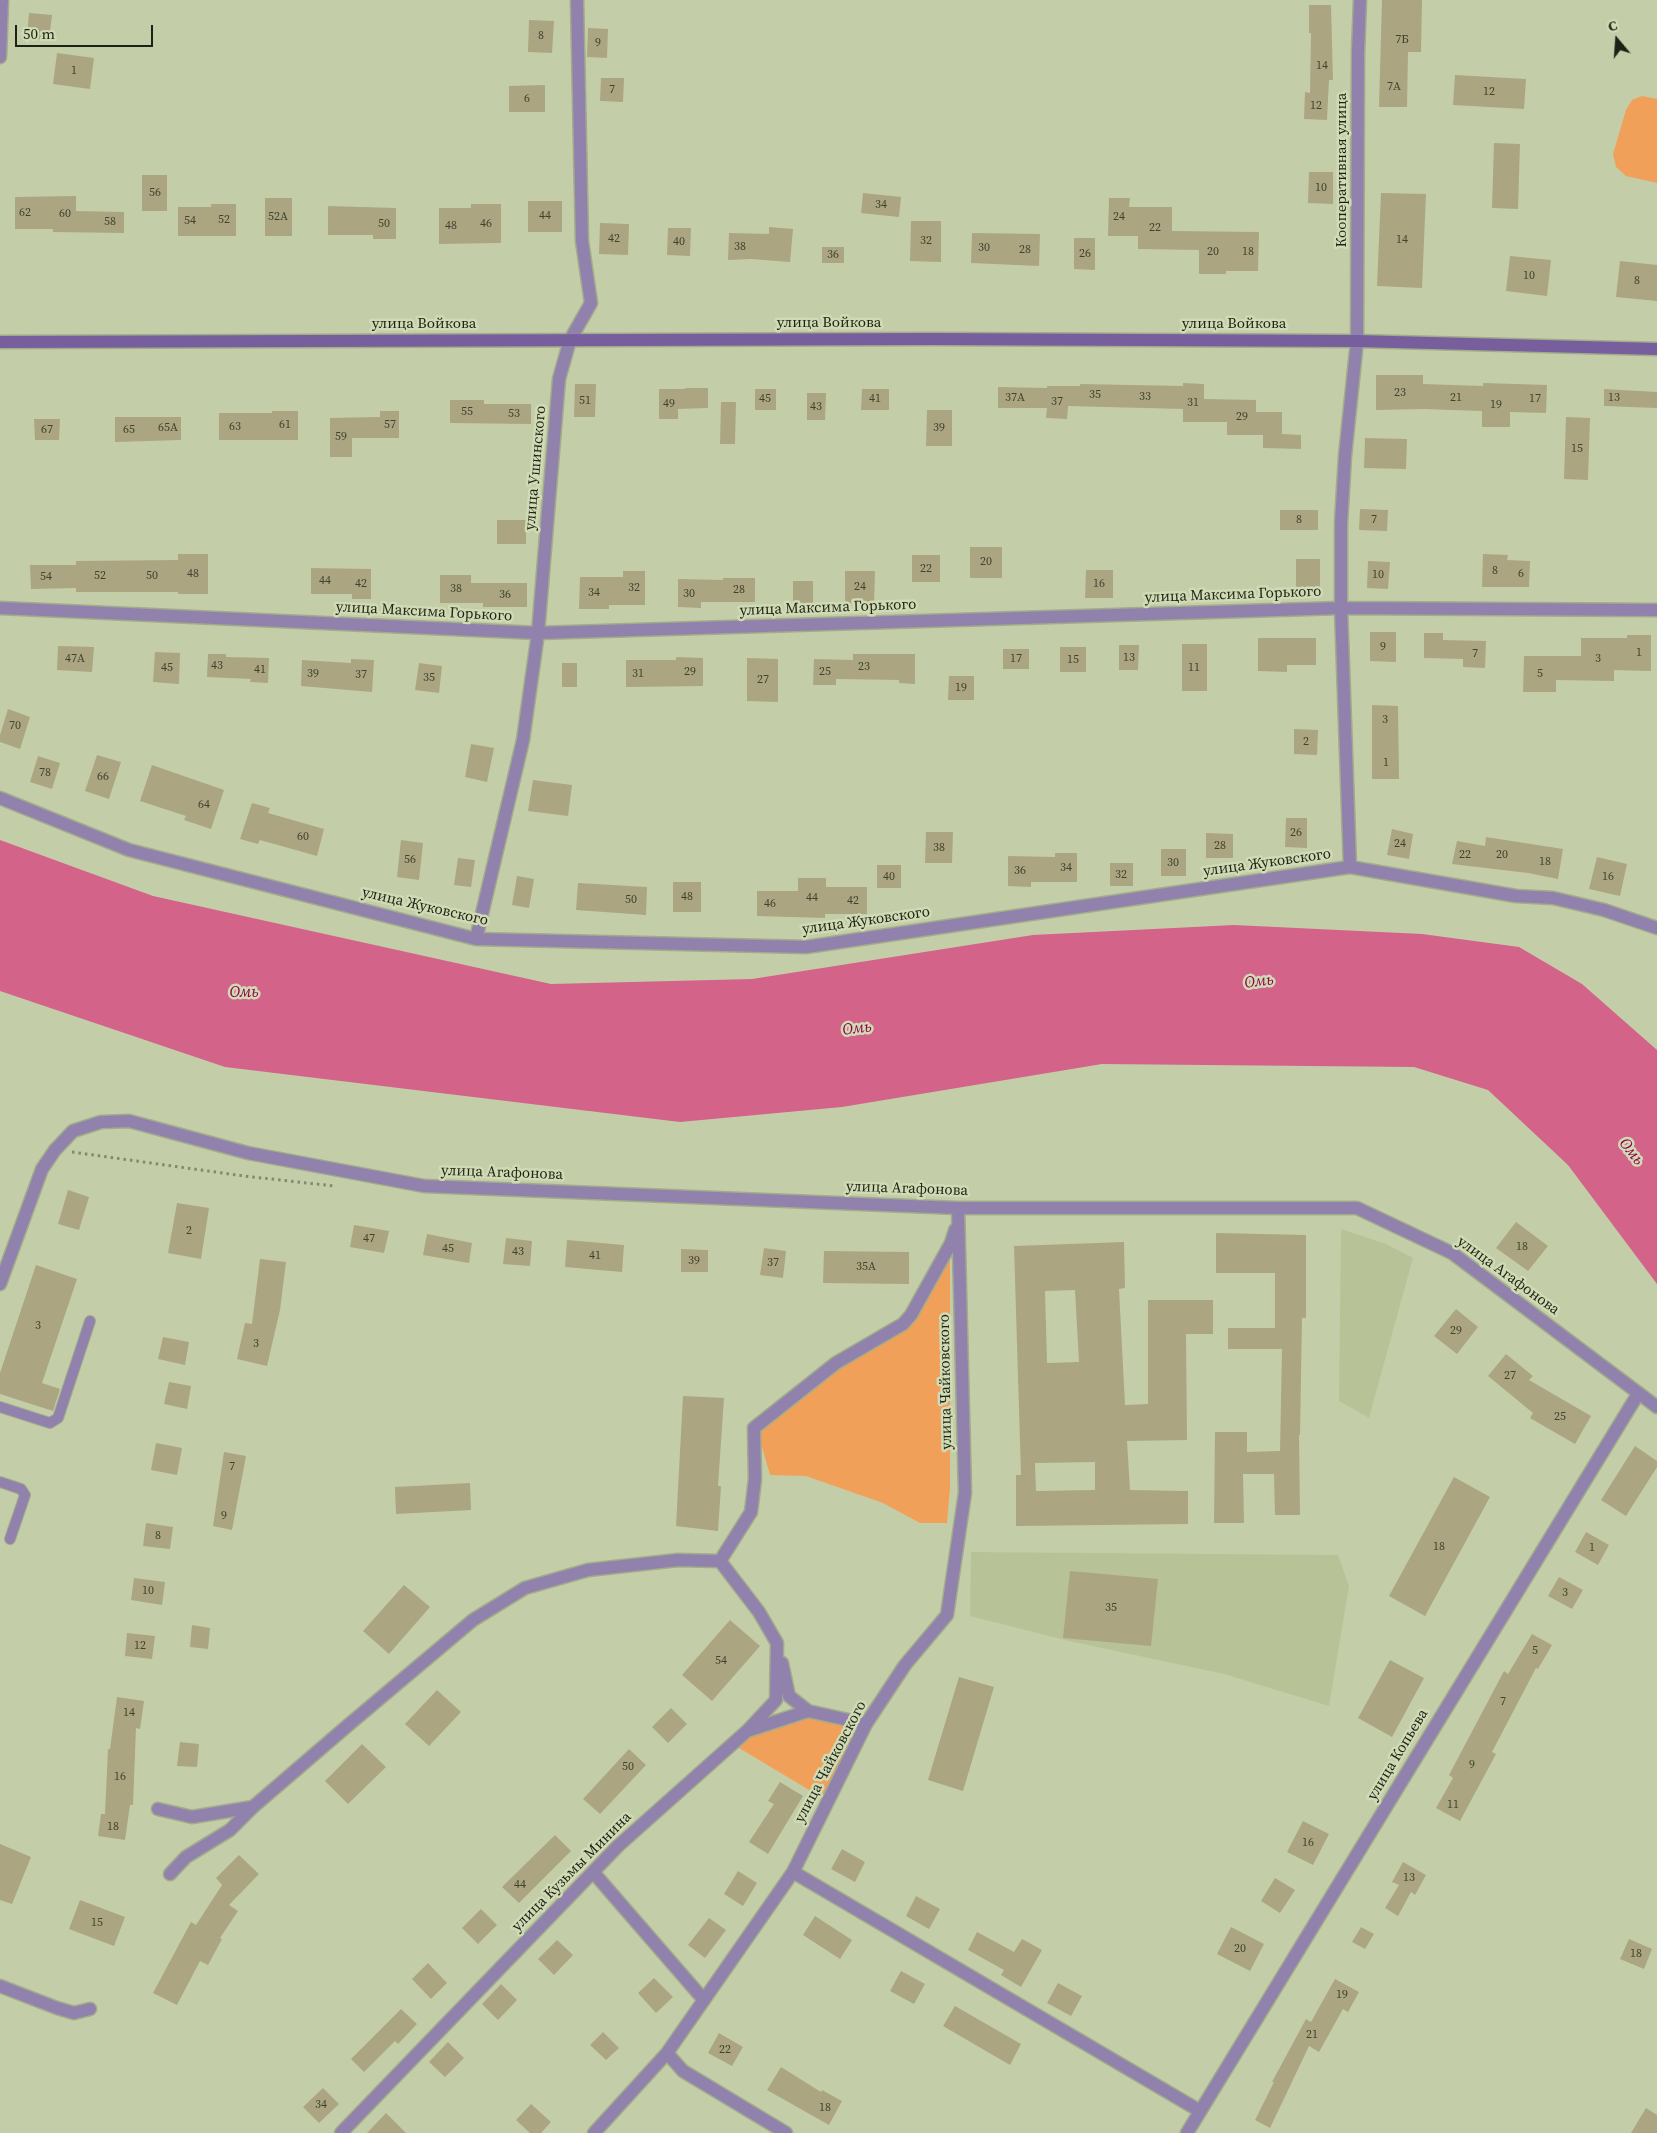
<!DOCTYPE html>
<meta charset="utf-8">
<style>
body{margin:0}
#map{position:relative;width:1657px;height:2133px;overflow:hidden;background:#c3cea9;font-family:"Source Serif 4",serif}
canvas{display:block}
.north{position:absolute;left:1592px;top:15px;width:50px;height:50px;-webkit-text-stroke:4px #d0dbb5;paint-order:stroke;rotate:342deg;font-size:14px;font-weight:700;line-height:20px;text-align:center;color:#1e2214}
.north::after{content:'';display:block;margin:auto;width:18px;height:22px;background:#1e2214;clip-path:polygon(50% 0,100% 100%,50% 72%,0 100%)}
.scale{position:absolute;left:15px;top:25px;width:138px;height:22px;box-sizing:border-box;border:2px solid #1e2214;border-top:0;padding-left:6px;font-size:15px;line-height:18px;white-space:nowrap;color:#1e2214;-webkit-text-stroke:4px #d0dbb5;paint-order:stroke}
</style>
<div id="map">
<canvas width="1657" height="2133"></canvas>
<div class="north">С</div>
<div class="scale">50 m</div>
</div>
<script>
const context = document.querySelector('canvas').getContext('2d');
context.lineJoin = 'round';
function fillPath(path, color) {
  context.fillStyle = color;
  context.fill(path, 'evenodd');
}
function strokePath(path, color, width, dash) {
  context.strokeStyle = color;
  context.lineWidth = width;
  context.lineCap = dash ? 'butt' : 'round';
  context.setLineDash(dash || []);
  context.stroke(path);
}
function drawText(font, color, halo, rows, align = 'center') {
  context.font = font + ' "Source Serif 4",serif';
  context.lineWidth = 5;
  context.setLineDash([]);
  context.textBaseline = 'middle';
  context.strokeStyle = halo;
  context.fillStyle = color;
  for (const [text, x, y, turn = 0] of rows) {
    context.save();
    context.translate(x, y);
    context.rotate((+turn || 0) * Math.PI / 180);
    context.textAlign = isNaN(turn) ? turn : align;
    if (halo) context.strokeText(text, 0, 0);
    context.fillText(text, 0, 0);
    context.restore();
  }
}
fillPath(new Path2D(`
 M1341 1229 1386 1244 1413 1258 1369 1418 1339 1401Z
 M971 1552 1338 1555 1349 1586 1329 1706 1224 1674 1069 1641 970 1616Z`), '#b7c397');
fillPath(new Path2D(`
 M1642 96 1657 99V183L1626 176 1616 167 1613 154 1626 110 1632 100Z
 M950 1253V1488L947 1523H920L883 1503 806 1476 770 1475 758 1433 845 1363 909 1325Z
 M808 1715 863 1725 824 1799 739 1748 751 1734Z`), '#f1a059');
fillPath(new Path2D(`
 M0 840 153 896 551 984 752 979 1033 935 1234 925 1422 934 1519 947 1582 984 1657 1050V1284L1568 1165 1488 1090 1414 1067 1102 1064 842 1107 680 1122 225 1067 0 991Z`), '#d36389');
fillPath(new Path2D(`
 M1382 0H1422L1421 52H1408L1407 107H1379Z
 M1309 5H1331L1333 80H1329L1327 120 1304 119 1305 92 1310 93 1311 33H1309Z
 M29 13 52 15 49 40 27 38Z
 M529 20 554 21 552 53 528 52Z
 M588 28 608 29 607 58 587 57Z
 M57 53 94 58 90 89 53 84Z
 M1455 75 1526 79 1524 109 1453 105Z
 M601 78H624L623 102 600 101Z
 M545 85V112H509V86Z
 M1494 143 1520 144 1518 209 1492 208Z
 M1309 172H1333V204L1308 203Z
 M142 175H167V211H142Z
 M863 193 901 197 899 217 861 213Z
 M1381 193 1426 194 1422 288 1377 286Z
 M76 196V211L124 212V233L53 232V229H15V197Z
 M265 198H292V236H265Z
 M1109 198H1130L1129 207H1172V231L1259 232 1258 271H1226V274H1199V250L1138 249V236H1108Z
 M528 201H562V232H528Z
 M211 204H236V236H178V207H211Z
 M471 204H501V243L439 244V208H471Z
 M328 206 396 208V239H373V235H328Z
 M911 221H941V262L910 261Z
 M600 223 629 224 628 255 599 254Z
 M769 227 793 229 790 262 751 259 728 260 729 233 769 234Z
 M668 228H691L690 256 667 255Z
 M972 233 1040 234 1039 266 971 263Z
 M1074 238H1095V270L1074 269Z
 M822 247H844V263H822Z
 M1510 256 1551 260 1547 296 1506 291Z
 M1620 261 1657 265V301L1616 297Z
 M1376 375H1423V384L1483 386V383L1547 385 1546 413 1510 412V427H1482V411L1423 409 1376 410Z
 M1183 383 1204 384V399L1256 400V412H1282V434L1301 435V449L1263 448V435H1227V422H1183V409L1068 406 1067 419 1046 418 1047 408H998V387L1047 388V386H1080V384L1183 386Z
 M575 384H596L595 417H574Z
 M685 388H708V408L678 409V419H659V389H685Z
 M755 389H776V410H755Z
 M862 389H889V410H861Z
 M1604 389 1657 392V408L1604 406Z
 M807 393H826L825 420H807Z
 M450 400H484V404H531V424L450 423Z
 M721 402H736L735 444H720Z
 M927 410H952V446H926Z
 M272 411H298V440H219V413H272Z
 M380 411H399V438H352V457H330V418L380 417Z
 M115 417H181V440L115 442Z
 M1566 417 1590 418 1588 480 1564 479Z
 M34 419H60L59 440H35Z
 M1365 438 1407 439 1406 469 1364 468Z
 M1360 509 1388 510 1387 531 1359 530Z
 M1280 510H1318V530H1280Z
 M497 520H526V544H497Z
 M970 547H1002V578H970Z
 M178 554H208V594H178V592H76V588L31 589 30 565H76V561L178 560Z
 M1483 554 1508 555 1507 560 1530 561 1529 587H1482Z
 M912 555H940V582H912Z
 M1296 559H1320V594H1296Z
 M1368 561 1390 562 1388 589 1367 588Z
 M311 568 371 569V599H352V594H311Z
 M1086 570H1113V598H1085Z
 M623 571H645V605H609V609H579L580 577H623Z
 M845 571H875L874 604 845 603Z
 M440 575H471V583H527V607H483V603H440Z
 M723 578H755V602H701V608L678 607V579L723 580Z
 M793 581H813V607H793Z
 M1370 632H1396V662L1370 661Z
 M1424 633H1443V640L1486 641 1485 668 1463 667V659L1424 658Z
 M1627 635H1651V671L1614 670V681L1556 680V692H1523L1524 656H1581V638H1627Z
 M1258 638H1316V665H1287V672L1258 671Z
 M1182 644H1207V691H1182Z
 M1119 645H1139L1138 670H1119Z
 M58 646 94 647 92 672 57 670Z
 M1060 647H1086V672H1060Z
 M1003 649H1029V669H1003Z
 M155 652 180 653 179 684 153 682Z
 M208 654H226V657L269 658 268 683 250 682 251 679 207 677Z
 M853 654H915V684L899 683V680L836 679V685H813L814 659 853 660Z
 M676 657 703 658V686L626 687V660H676Z
 M747 658 778 659V702L747 701Z
 M351 659 374 660 372 692 301 686 302 660 351 663Z
 M419 663 442 666 439 693 415 690Z
 M562 663H577V687H562Z
 M949 676H974V700H948Z
 M1372 705 1398 706 1399 779H1372Z
 M8 709 30 717 20 749 0 742V735Z
 M1294 729 1318 730 1317 755 1294 754Z
 M471 744 494 748 487 782 465 777Z
 M97 755 121 762 109 799 85 791Z
 M38 756 60 763 52 789 30 782Z
 M152 765 224 790 211 829 184 820 186 816 140 801Z
 M533 780 572 785 568 816 528 811Z
 M252 803 270 808 268 813 324 829 317 856 260 840 258 844 240 839Z
 M1286 818H1307V848L1285 847Z
 M1392 829 1413 834 1409 859 1387 855Z
 M926 832H953L952 863H925Z
 M1206 833 1233 834V858H1206Z
 M1486 837 1563 849 1558 879 1528 873 1452 864 1457 841 1485 846Z
 M401 840 423 843 419 880 397 877Z
 M1161 849H1186V876H1161Z
 M1055 853H1077V882H1031V887L1008 886V856L1055 857Z
 M1597 857 1627 864 1620 896 1589 889Z
 M458 858 475 860 471 887 454 885Z
 M1110 863H1133V886H1110Z
 M877 865H901V888H877Z
 M517 876 534 879 529 908 512 905Z
 M798 878H826V887H867V914H825V918L757 916V891H798Z
 M673 882H701V912H673Z
 M578 883 647 887 646 915 576 910Z
 M68 1190 89 1197 79 1230 58 1224Z
 M177 1203 209 1208 201 1259 168 1253Z
 M1516 1222 1548 1246 1528 1271 1496 1248Z
 M354 1225 389 1231 384 1253 350 1247Z
 M1216 1233 1306 1235V1318H1302L1300 1435H1299L1300 1515H1275L1274 1474H1243L1244 1523H1214L1215 1432H1247V1452L1280 1451 1282 1349H1228V1328H1275V1273H1216Z
 M427 1234 472 1243 469 1263 423 1255Z
 M506 1238 532 1241 530 1266 503 1264Z
 M567 1240 624 1245 622 1272 565 1267Z
 M1124 1242 1125 1288 1119 1289 1125 1405 1148 1404V1300H1213V1334H1186L1187 1440 1127 1441 1130 1490 1188 1491V1524L1016 1526V1475H1021L1014 1246ZM1075 1290 1079 1362 1047 1363 1045 1291ZM1095 1462V1490L1036 1491 1035 1463Z
 M764 1248 786 1251 783 1278 760 1275Z
 M681 1249 708 1250V1272H681Z
 M824 1251 909 1252V1284L823 1283Z
 M260 1259 286 1262 280 1310 267 1366 237 1359 245 1323 252 1324Z
 M36 1265 77 1279 42 1383 60 1389 53 1411 0 1394V1373Z
 M1456 1309 1478 1327 1457 1354 1434 1336Z
 M163 1337 189 1342 185 1365 158 1359Z
 M1506 1354 1533 1376 1529 1380 1591 1416 1575 1444 1530 1418 1533 1413 1488 1376Z
 M169 1382 191 1386 187 1409 164 1404Z
 M683 1396 724 1398 718 1486H721L718 1531 676 1526Z
 M156 1443 182 1448 177 1475 151 1470Z
 M1635 1446 1657 1461V1467L1626 1516 1601 1500Z
 M224 1452 246 1456 232 1530 213 1526Z
 M1454 1477 1490 1497 1425 1616 1389 1596Z
 M470 1483 471 1510 396 1514 395 1487Z
 M146 1523 173 1527 170 1549 143 1546Z
 M1586 1532 1609 1545 1598 1565 1575 1552Z
 M1070 1571 1158 1579 1151 1646 1063 1638Z
 M1559 1577 1583 1590 1572 1609 1548 1596Z
 M134 1578 165 1582 162 1605 131 1600Z
 M404 1585 430 1607 389 1654 363 1631Z
 M730 1620 760 1646 712 1701 682 1675Z
 M192 1625 210 1628 208 1649 190 1647Z
 M127 1633 155 1636 152 1659 125 1656Z
 M1532 1634 1552 1645 1538 1669 1536 1668 1492 1752 1496 1754 1460 1821 1436 1808 1453 1778 1449 1775 1504 1671 1508 1674Z
 M1390 1660 1424 1678 1392 1737 1358 1718Z
 M959 1677 994 1687 963 1791 928 1780Z
 M437 1690 461 1712 429 1746 405 1724Z
 M117 1697 144 1701 140 1729 136 1728 133 1805H130L125 1840 98 1836 101 1814H105L108 1749H110Z
 M671 1708 687 1724 668 1743 652 1727Z
 M180 1742 199 1744 197 1767 177 1766Z
 M362 1744 386 1767 348 1804 325 1781Z
 M629 1749 646 1765 600 1814 583 1799Z
 M780 1782 803 1796 768 1854 749 1842 774 1804 768 1801Z
 M1303 1821 1329 1834 1313 1865 1287 1852Z
 M555 1835 571 1851 519 1903 502 1887Z
 M0 1844 31 1857 12 1904 0 1900Z
 M842 1849 865 1862 855 1882 831 1869Z
 M239 1855 259 1874 229 1905 238 1911 220 1938 222 1939 208 1965 200 1961 177 2005 153 1993 191 1922 196 1925 222 1885 216 1878Z
 M1403 1862 1426 1875 1415 1895 1411 1892 1398 1916 1385 1908 1399 1885 1392 1882Z
 M738 1871 757 1883 743 1906 724 1894Z
 M1275 1878 1295 1890 1280 1913 1261 1901Z
 M916 1896 940 1909 929 1929 906 1916Z
 M80 1900 125 1917 114 1946 69 1929Z
 M481 1909 497 1925 478 1944 462 1928Z
 M815 1916 852 1940 840 1959 803 1935Z
 M709 1918 726 1930 705 1958 688 1945Z
 M1231 1927 1264 1944 1250 1971 1217 1954Z
 M1361 1927 1374 1934 1365 1949 1352 1942Z
 M977 1932 1014 1952 1022 1939 1042 1950 1021 1987 1001 1975 1004 1970 968 1950Z
 M1629 1939 1652 1949 1644 1969 1620 1959Z
 M557 1940 573 1955 554 1975 538 1959Z
 M428 1963 447 1983 431 1999 412 1979Z
 M901 1971 925 1984 914 2004 890 1991Z
 M654 1978 673 1997 656 2013 638 1993Z
 M1335 1979 1359 1992 1348 2012 1343 2009 1319 2052 1309 2046 1270 2128 1255 2120 1274 2082H1272L1306 2019 1311 2022Z
 M1058 1983 1082 1996 1071 2016 1047 2003Z
 M501 1984 517 2000 498 2020 482 2004Z
 M955 2006 1021 2044 1010 2065 943 2026Z
 M401 2009 417 2024 398 2044 395 2041 364 2072 351 2059Z
 M603 2032 619 2048 606 2060 590 2045Z
 M719 2033 743 2047 732 2066 708 2053Z
 M448 2042 464 2058 445 2077 429 2062Z
 M781 2067 821 2092 822 2090 842 2101 829 2125 767 2090Z
 M323 2088 339 2104 319 2123 303 2107Z
 M531 2104 551 2122 541 2133H530L516 2120Z
 M1646 2108 1657 2115V2133H1631Z
 M386 2113 406 2133H367Z`), '#aba681');
const service = new Path2D(`
 M0 1407 50 1423 58 1418 90 1321
 M0 1482 21 1489 25 1495 10 1539`);
const minor = new Path2D(`
 M0 57 2 0
 M0 608 538 633 1341 608 1657 610
 M0 798 129 850 476 939 806 947 1350 867 1516 896 1553 898 1604 910 1657 928
 M1350 867 1341 608V523L1345 456 1357 341 1358 53 1360 0
 M476 939 523 740 538 633 559 379 570 340 591 303 582 241 577 0
 M0 1284 42 1169 55 1150 73 1131 101 1122 129 1121 248 1153 424 1186 958 1208H1357L1452 1253 1657 1407
 M720 1561 751 1512 755 1479 754 1428 836 1363 903 1324 911 1315 951 1243 955 1230
 M782 1663 789 1696 808 1711
 M158 1809 192 1817 253 1807
 M593 1872 704 2000
 M793 1872 1200 2111
 M170 1874 186 1857 230 1830 253 1807 346 1727 473 1620 525 1588 588 1570 678 1560 720 1561 759 1612 777 1643 776 1700 747 1731
 M0 1986 57 2008 74 2013 90 2009
 M667 2053 683 2071 786 2133
 M341 2133 618 1846 747 1731 808 1711 866 1724
 M594 2133 667 2053 793 1872 866 1724 905 1665 947 1615 965 1493 958 1208
 M1187 2133 1638 1394`);
const secondary = new Path2D(`
 M0 342 932 339 1357 341 1657 349`);
strokePath(service, '#a2ac8b', 12);
strokePath(minor, '#a2ac8b', 15);
strokePath(secondary, '#a2ac8b', 15);
strokePath(new Path2D(`
 M72 1152 244 1176 334 1186`), '#818a6e', 3, [2.5, 4]);
strokePath(service, '#9182ad', 10);
strokePath(minor, '#9182ad', 12);
strokePath(secondary, '#775f9e', 12);
drawText('12px', '#41432f', null, [
 ["8",541,36],
 ["7Б",1402,40],
 ["9",598,43],
 ["14",1322,66],
 ["1",74,71],
 ["7А",1394,87],
 ["7",612,90],
 ["12",1489,92],
 ["6",527,99],
 ["12",1316,106],
 ["10",1321,188],
 ["56",155,193],
 ["34",881,205],
 ["62",25,213],
 ["60",65,214],
 ["44",545,216],
 ["52А",278,217],
 ["24",1119,217],
 ["52",224,220],
 ["54",190,221],
 ["58",110,222],
 ["50",384,224],
 ["46",486,224],
 ["48",451,226],
 ["22",1155,228],
 ["42",614,239],
 ["14",1402,240],
 ["32",926,241],
 ["40",679,242],
 ["38",740,247],
 ["30",984,248],
 ["28",1025,250],
 ["20",1213,252],
 ["18",1248,252],
 ["26",1085,254],
 ["36",833,255],
 ["10",1529,276],
 ["8",1637,281],
 ["23",1400,393],
 ["35",1095,395],
 ["33",1145,397],
 ["37А",1015,398],
 ["21",1456,398],
 ["13",1614,398],
 ["45",765,399],
 ["41",875,399],
 ["17",1535,399],
 ["51",585,401],
 ["37",1057,402],
 ["31",1193,403],
 ["49",669,404],
 ["19",1496,405],
 ["43",816,407],
 ["55",467,412],
 ["53",514,414],
 ["29",1242,417],
 ["61",285,425],
 ["57",390,425],
 ["63",235,427],
 ["65А",168,428],
 ["39",939,428],
 ["67",47,430],
 ["65",129,430],
 ["59",341,437],
 ["15",1577,449],
 ["8",1299,520],
 ["7",1374,520],
 ["20",986,562],
 ["22",926,569],
 ["8",1495,571],
 ["48",193,574],
 ["6",1521,574],
 ["10",1378,575],
 ["52",100,576],
 ["50",152,576],
 ["54",46,577],
 ["44",325,581],
 ["42",361,584],
 ["16",1099,584],
 ["24",860,587],
 ["32",634,588],
 ["38",456,589],
 ["28",739,590],
 ["34",594,593],
 ["30",689,594],
 ["36",505,595],
 ["9",1383,647],
 ["1",1639,653],
 ["7",1475,654],
 ["13",1129,658],
 ["47А",75,659],
 ["17",1016,659],
 ["3",1598,659],
 ["15",1073,660],
 ["43",217,666],
 ["23",864,667],
 ["45",167,668],
 ["11",1194,668],
 ["41",260,670],
 ["29",690,672],
 ["25",825,672],
 ["39",313,674],
 ["31",638,674],
 ["5",1540,674],
 ["37",361,675],
 ["35",429,678],
 ["27",763,680],
 ["19",961,688],
 ["3",1385,720],
 ["70",15,726],
 ["2",1306,742],
 ["1",1386,763],
 ["78",45,773],
 ["66",103,777],
 ["64",204,805],
 ["26",1296,833],
 ["60",303,837],
 ["24",1400,844],
 ["28",1220,846],
 ["38",939,848],
 ["22",1465,855],
 ["20",1502,855],
 ["56",410,860],
 ["18",1545,862],
 ["30",1173,863],
 ["34",1066,868],
 ["36",1020,871],
 ["32",1121,875],
 ["40",889,877],
 ["16",1608,877],
 ["48",687,897],
 ["44",812,898],
 ["50",631,900],
 ["42",853,901],
 ["46",770,904],
 ["2",189,1231],
 ["47",369,1239],
 ["18",1522,1247],
 ["45",448,1249],
 ["43",518,1252],
 ["41",595,1256],
 ["39",694,1261],
 ["37",773,1263],
 ["35А",866,1267],
 ["3",38,1326],
 ["29",1456,1331],
 ["3",256,1344],
 ["27",1510,1376],
 ["25",1560,1417],
 ["7",232,1467],
 ["9",224,1516],
 ["8",158,1536],
 ["18",1439,1547],
 ["1",1592,1548],
 ["10",148,1591],
 ["3",1565,1593],
 ["35",1111,1608],
 ["12",140,1646],
 ["5",1535,1651],
 ["54",721,1661],
 ["7",1503,1702],
 ["14",129,1713],
 ["9",1472,1765],
 ["50",628,1767],
 ["16",120,1777],
 ["11",1453,1805],
 ["18",113,1827],
 ["16",1308,1843],
 ["13",1409,1878],
 ["44",520,1885],
 ["15",97,1923],
 ["20",1240,1949],
 ["18",1636,1954],
 ["19",1342,1995],
 ["21",1312,2035],
 ["22",725,2050],
 ["34",321,2105],
 ["18",825,2108]
]);
drawText('15px', '#1e2214', '#d0dbb5', [
 ["Кооперативная улица",1342,170,-90],
 ["улица Войкова",829,323],
 ["улица Войкова",424,324],
 ["улица Войкова",1234,324],
 ["улица Ушинского",536,468,-85],
 ["улица Максима Горького",1233,595,-2],
 ["улица Максима Горького",828,608,-2],
 ["улица Максима Горького",424,612,3],
 ["улица Жуковского",1267,863,-8],
 ["улица Жуковского",425,907,13],
 ["улица Жуковского",866,921,-8],
 ["улица Агафонова",502,1173,2],
 ["улица Агафонова",907,1189,2],
 ["улица Агафонова",1508,1276,36],
 ["улица Чайковского",946,1382,-91],
 ["улица Копьева",1398,1755,-59],
 ["улица Чайковского",831,1762,-62],
 ["улица Кузьмы Минина",572,1872,-45]
]);
drawText('italic 16px', '#94004b', '#d0dbb5', [
 ["Омь",1259,982,-7],
 ["Омь",244,993],
 ["Омь",857,1029,-7],
 ["Омь",1631,1152,52]
]);
</script>
